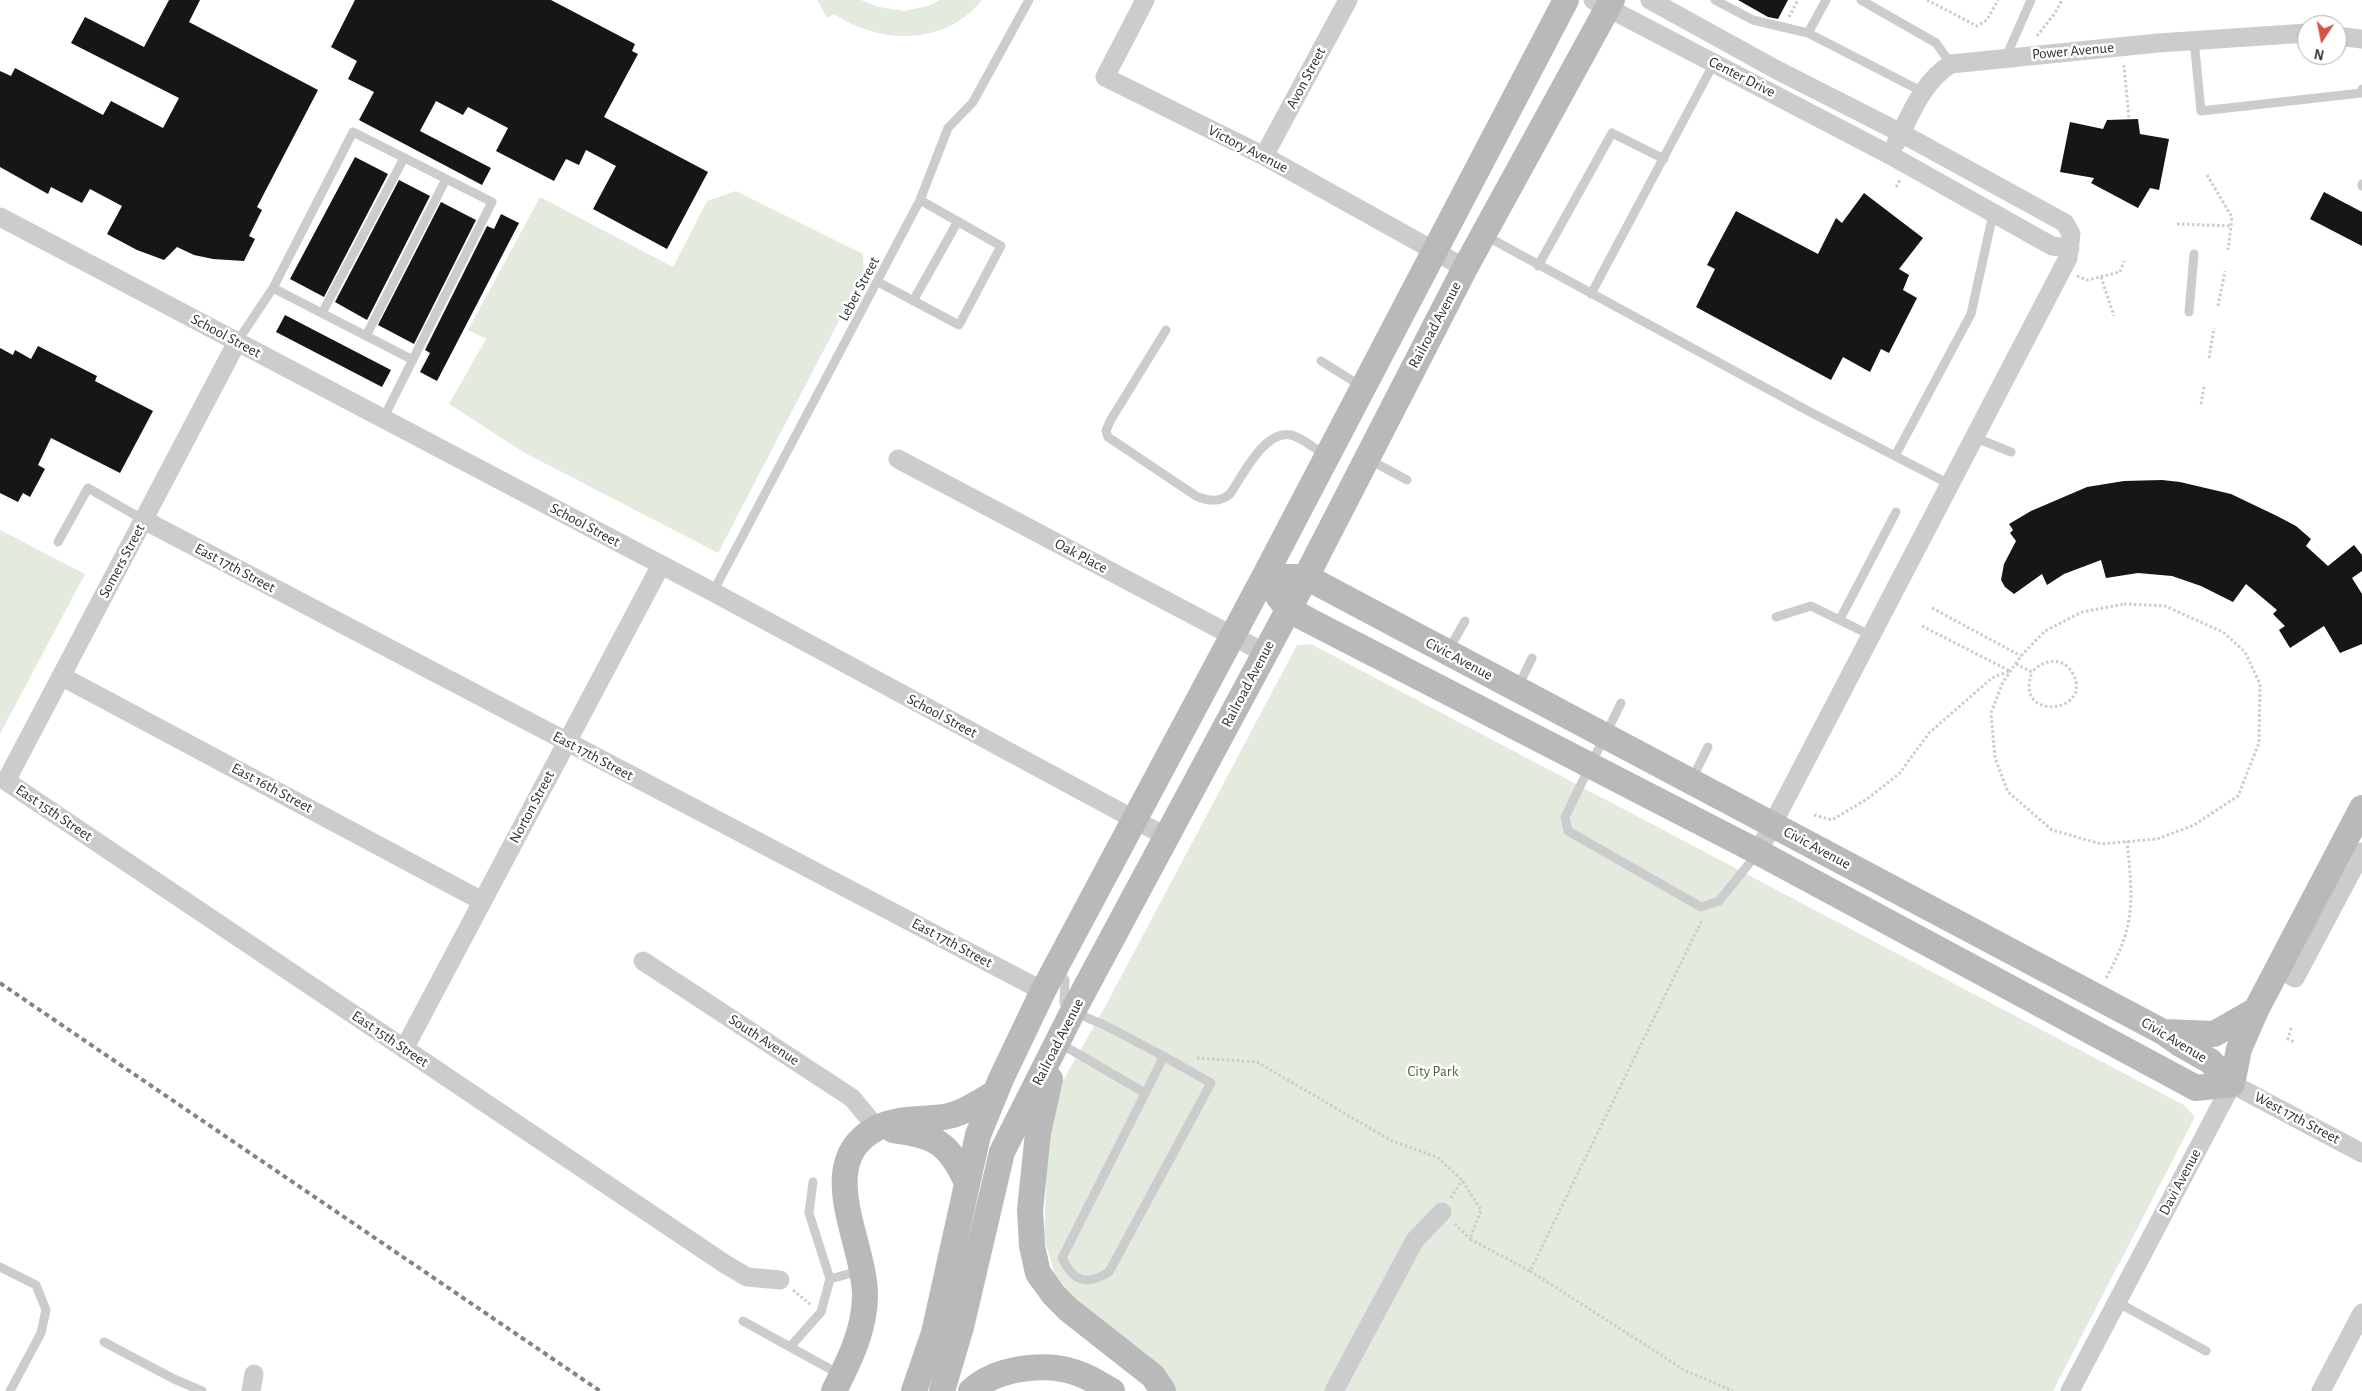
<!DOCTYPE html>
<style>
body{margin:0}
#map{position:relative;width:2362px;height:1391px;overflow:hidden;background:#fff;font-family:"Alegreya Sans",sans-serif}
canvas{display:block}
.north{position:absolute;left:2297px;top:15px;width:50px;height:50px;box-sizing:border-box;background:#fff;border:1px solid #acacac;border-radius:50%;rotate:191deg;font-size:14px;font-weight:700;line-height:20px;text-align:center;color:#2f2f2f}
.north::after{content:'';display:block;margin:auto;width:18px;height:22px;background:#d15446;clip-path:polygon(50% 0,100% 100%,50% 72%,0 100%)}
</style>
<div id="map">
<canvas width="2362" height="1391"></canvas>
<div class="north">N</div>
</div>
<script>
const context = document.querySelector('canvas').getContext('2d');
context.lineJoin = 'round';
function fillPath(path, color) {
  context.fillStyle = color;
  context.fill(path, 'evenodd');
}
function strokePath(path, color, width, dash) {
  context.strokeStyle = color;
  context.lineWidth = width;
  context.lineCap = dash ? 'butt' : 'round';
  context.setLineDash(dash || []);
  context.stroke(path);
}
function drawText(font, color, halo, rows, align = 'center') {
  context.font = font + ' "Alegreya Sans",sans-serif';
  context.lineWidth = 5;
  context.setLineDash([]);
  context.textBaseline = 'middle';
  context.strokeStyle = halo;
  context.fillStyle = color;
  for (const [text, x, y, turn = 0] of rows) {
    context.save();
    context.translate(x, y);
    context.rotate((+turn || 0) * Math.PI / 180);
    context.textAlign = isNaN(turn) ? turn : align;
    if (halo) context.strokeText(text, 0, 0);
    context.fillText(text, 0, 0);
    context.restore();
  }
}
fillPath(new Path2D(`
 M817 0H861L879 7 904 11 928 6 940 0H982C945 46 880 45 834 14L827 18Z
 M736 191 863 254 864 273 718 553 523 452 449 404 486 339 468 330 540 197 673 267 707 201Z
 M0 530 85 574 0 734Z
 M1311 644 2184 1105 2195 1117 2053 1391H1170L1069 1291 1055 1274 1044 1239 1047 1154 1060 1086 1107 1003 1297 645Z`), '#e3ebdf');
fillPath(new Path2D(`
 M169 0H200L189 22 318 90 257 207 262 210 249 236 255 239 244 261 213 259 194 255 177 247 164 260 137 250 107 234 122 206 90 189 82 203 51 187 48 194 0 167V71L11 76 15 68 103 115 111 101 163 128 179 98 71 43 85 17 144 47Z
 M355 0H551L635 44 632 51 638 54 604 117 708 172 667 249 593 209 616 166 586 150 579 165 566 159 554 181 496 151 508 128 468 107 463 115 436 101 420 131 491 168 482 185 359 120 374 92 348 79 357 61 331 47Z
 M1738 0H1788L1778 19 1768 17Z
 M2138 119 2140 134 2169 139 2159 190 2150 188 2138 208 2091 183 2094 178 2060 172 2070 122 2103 129 2107 120Z
 M355 157 388 174 324 297 290 279Z
 M399 180 430 196 367 320 335 302Z
 M2324 192 2362 212V246L2310 219Z
 M1864 193 1923 238 1899 269 1909 275 1903 290 1917 298 1889 353 1881 349 1870 372 1843 357 1831 380 1696 307 1715 269 1707 265 1736 211 1818 254 1836 218 1842 223Z
 M441 202 476 220 414 344 378 325Z
 M501 214 519 223 437 381 420 372 430 353 425 350 487 226 494 229Z
 M285 315 391 370 382 387 276 332Z
 M38 346 97 376 95 381 153 411 120 473 51 438 38 465 45 469 30 497 23 493 18 502 0 493V348L13 355 15 350 31 359Z
 M2162 480 2180 482 2231 494 2277 516 2296 526 2311 539 2306 546 2328 566 2354 545 2362 555V571L2352 578 2362 594V644L2340 653 2324 626 2290 648 2279 630 2285 626 2273 614 2277 610 2246 584 2233 602 2201 586 2172 576 2138 573 2106 578 2101 560 2064 574 2047 585 2042 574 2014 594 2005 587 2001 580 2004 564 2016 541 2010 533 2013 530 2009 524 2031 511 2087 487 2124 481Z`), '#161616');
strokePath(new Path2D(`
 M1927 0 1977 26 1987 20 1998 0
 M1789 17 1798 0
 M2037 36 2055 13 2062 0
 M2124 65 2129 119
 M2207 175 2232 217 2228 250
 M1896 187 1900 180
 M2177 224 2232 226
 M2077 276 2087 280 2120 272 2124 261
 M2101 277 2114 316
 M2218 306 2225 271
 M2209 358 2214 328
 M2201 404 2204 386
 M2124 604 2165 606 2223 632 2245 652 2260 684 2259 743 2238 796 2194 825 2157 839 2101 844 2052 830 2008 792 1995 758 1991 713 2003 682 2021 656 2045 631 2082 612Z
 M1932 608 2021 656
 M1922 626 2010 671
 M2016 664 2032 672C2013 723 2094 713 2073 674 2064 656 2043 659 2032 672
 M1814 815 1832 820 1867 799 1899 774 1929 733 1992 678 2009 671
 M2106 978C2136 925 2133 900 2127 841
 M2291 1028 2288 1039 2294 1042
 M1197 1058 1257 1062 1392 1141 1437 1157 1462 1180 1481 1210 1470 1239 1530 1271 1702 920
 M1451 1198 1462 1180
 M1455 1224 1470 1239
 M1530 1271 1686 1371 1733 1391
 M793 1290 811 1305`), '#ccc', 3, [2.5, 2.5]);
strokePath(new Path2D(`
 M1715 0 1753 20 1808 33 1923 92
 M1861 0 1936 43 1951 64
 M1808 33 1826 0
 M2194 40 2201 111 2361 93 2362 89
 M2006 57 2031 0
 M2362 184V186
 M1484 235 1812 413 1951 485
 M1538 266 1612 133 1664 159
 M878 282 959 325 1001 246 920 200
 M273 288 413 360
 M1591 294 1714 63
 M913 301 958 221
 M2189 312 2194 254
 M322 313 404 158
 M1166 330 1110 421 1106 431 1108 437 1196 496C1208 501 1219 503 1230 494 1243 475 1265 429 1291 435 1303 438 1315 449 1325 455
 M366 336 446 179
 M237 342 273 288 353 132 492 202 383 419
 M1321 361 1361 386
 M1976 438 2011 452
 M1895 456 1971 314 1993 214
 M1368 459 1407 480
 M58 542 88 488 144 520
 M713 592 920 200 948 128 973 102 1029 0
 M1776 617 1811 606 1872 636
 M1840 619 1896 512
 M1449 649 1465 621
 M1518 687 1532 658
 M1621 703 1565 817 1568 831 1701 907 1719 901 1756 855
 M1692 779 1708 747
 M1058 971 1065 980 1064 1003C1074 1015 1090 1018 1104 1025 1140 1043 1176 1063 1211 1083L1109 1272C1086 1286 1074 1282 1062 1258L1164 1056
 M1061 1044 1145 1093
 M813 1182 809 1213 830 1279
 M0 1267 36 1285 46 1310 41 1333 10 1391
 M2117 1302 2206 1351
 M743 1321 790 1347
 M104 1342 174 1379 202 1391
 M841 1375 790 1347 821 1312 830 1279 859 1271`), '#ccc', 9);
strokePath(new Path2D(`
 M1145 0 1105 77 1264 156 1465 268
 M1593 0 1890 155 2052 246 2070 248
 M1650 0 1775 69 1901 133 2065 223 2071 234 2068 258 1758 852
 M2337 36 2362 39
 M1896 143C1910 115 1923 81 1951 64L2158 43 2307 33
 M1264 156 1348 0
 M0 217 713 592 1167 837
 M237 342 6 781 725 1264 747 1277 780 1280
 M898 459 1265 653
 M144 520 1043 991
 M61 676 482 901
 M643 961 852 1098 877 1128
 M2278 968 2295 978 2362 852
 M404 1049 661 565
 M251 1391 254 1374
 M1334 1391 1415 1240 1442 1212
 M2070 1391 2232 1084 2362 1153
 M2321 1391 2362 1313`), '#ccc', 19);
strokePath(new Path2D(`
 M1287 577H1306L2163 1032 2180 1044 2210 1061 2232 1084
 M1278 596 1288 609 1310 621 1758 852 2196 1088 2232 1084
 M2164 1032 2214 1034 2256 1010
 M1050 1079 1038 1133 1030 1210 1032 1246 1038 1273 1054 1295 1069 1310 1153 1376 1163 1391
 M2232 1084 2239 1049 2256 1010 2362 808
 M893 1130C935 1135 949 1143 967 1183
 M834 1391C849 1361 865 1330 865 1295 865 1242 812 1162 877 1128 899 1117 921 1120 944 1117 963 1114 979 1102 995 1093
 M914 1391 934 1333 978 1135 1001 1079 1043 991 1264 577 1566 0
 M942 1391 961 1327 1002 1152 1073 1011 1306 577 1465 268 1612 0
 M971 1391C996 1368 1043 1362 1074 1372 1088 1376 1100 1384 1112 1391`), '#b9b9b9', 26);
strokePath(new Path2D(`
 M0 983 600 1391`), '#848484', 4, [5, 4]);
drawText('15px', '#2f2f2f', '#fff', [
 ["Power Avenue",2073,51,-5],
 ["Center Drive",1742,77,27],
 ["Avon Street",1306,78,-62],
 ["Victory Avenue",1248,149,27],
 ["Leber Street",859,289,-62],
 ["Railroad Avenue",1435,325,-62],
 ["School Street",226,336,28],
 ["School Street",585,525,28],
 ["Oak Place",1081,556,28],
 ["Somers Street",122,561,-62],
 ["East 17th Street",235,568,28],
 ["Civic Avenue",1459,659,28],
 ["Railroad Avenue",1248,684,-62],
 ["School Street",942,716,28],
 ["East 17th Street",593,756,28],
 ["East 16th Street",272,788,28],
 ["Norton Street",532,807,-62],
 ["East 15th Street",54,813,34],
 ["Civic Avenue",1817,848,28],
 ["East 17th Street",952,943,28],
 ["East 15th Street",390,1039,34],
 ["South Avenue",764,1040,33],
 ["Civic Avenue",2174,1040,31],
 ["Railroad Avenue",1058,1042,-63],
 ["West 17th Street",2297,1118,28],
 ["Davi Avenue",2180,1182,-62]
]);
drawText('15px', '#4c6641', '#fff', [
 ["City Park",1433,1071]
]);
</script>
